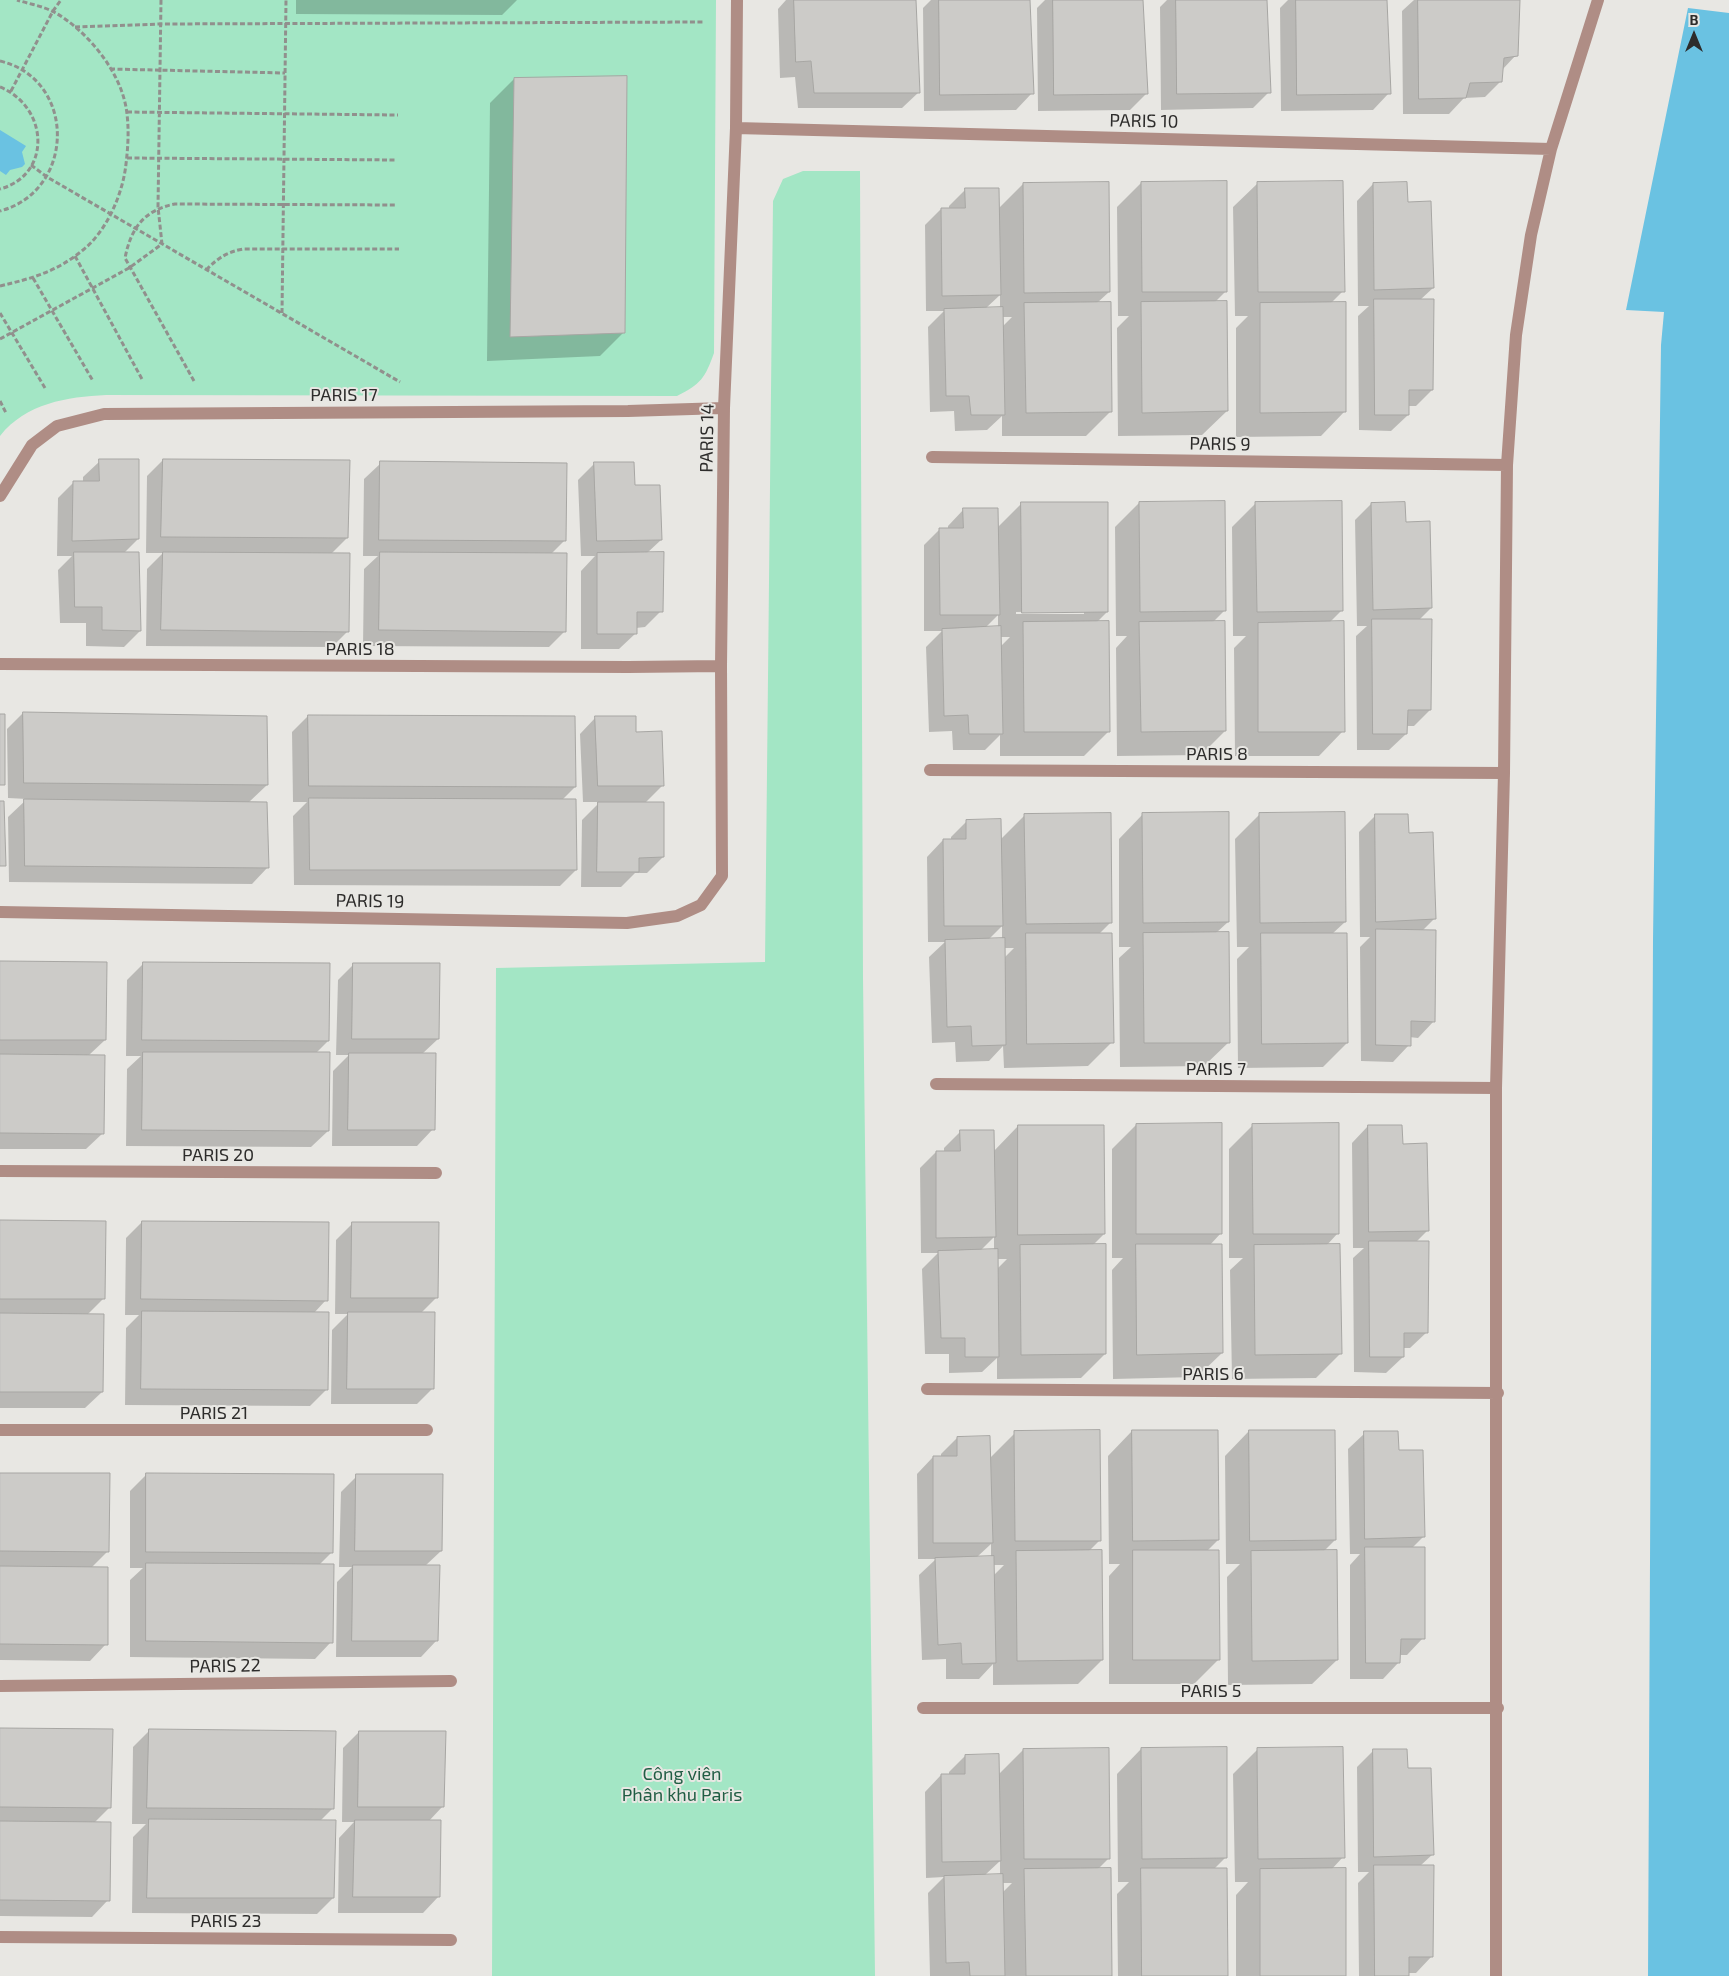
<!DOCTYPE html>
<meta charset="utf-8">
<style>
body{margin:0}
#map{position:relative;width:1729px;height:1976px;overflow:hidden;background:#e8e7e3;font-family:"Exo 2",sans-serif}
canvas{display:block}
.north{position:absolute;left:1669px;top:10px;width:50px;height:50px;-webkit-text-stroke:4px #e8e7e3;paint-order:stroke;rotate:0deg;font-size:14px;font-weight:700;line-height:20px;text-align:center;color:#2d2c2b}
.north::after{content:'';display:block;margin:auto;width:18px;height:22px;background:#2d2c2b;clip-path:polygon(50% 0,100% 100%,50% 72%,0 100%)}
</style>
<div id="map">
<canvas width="1729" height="1976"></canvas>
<div class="north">B</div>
</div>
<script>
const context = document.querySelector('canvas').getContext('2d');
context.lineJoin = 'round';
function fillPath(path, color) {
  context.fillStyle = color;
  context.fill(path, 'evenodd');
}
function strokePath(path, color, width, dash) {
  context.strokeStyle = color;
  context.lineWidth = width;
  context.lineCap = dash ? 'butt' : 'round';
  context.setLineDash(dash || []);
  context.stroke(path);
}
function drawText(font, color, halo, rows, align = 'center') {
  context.font = font + ' "Exo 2",sans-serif';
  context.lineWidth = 4;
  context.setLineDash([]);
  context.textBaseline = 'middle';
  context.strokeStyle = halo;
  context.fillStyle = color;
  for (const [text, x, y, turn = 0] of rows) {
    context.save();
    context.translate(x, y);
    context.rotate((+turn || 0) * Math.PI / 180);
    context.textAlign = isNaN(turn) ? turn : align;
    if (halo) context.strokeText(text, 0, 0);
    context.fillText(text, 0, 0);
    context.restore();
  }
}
fillPath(new Path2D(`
 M0 0H716L714 353C705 378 701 384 677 396L106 395C67 397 26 403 0 436Z
 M803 171H860L863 978 875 1976H492L496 968 765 962 773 201 783 179Z`), '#a3e6c5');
fillPath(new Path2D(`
 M1688 8 1729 13V1976H1648L1653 940 1661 345 1664 312 1626 310Z
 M0 130 26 146 22 152 25 164 22 167 10 170 6 175 0 171Z`), '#6ac2e2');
fillPath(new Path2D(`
 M296 0H517L502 15 296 14Z
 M786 0H914L919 92 902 108H798L795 77 780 78 778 9Z
 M931 0H1028L1032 93 1016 110 924 111 923 8Z
 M1045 0H1142L1147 93 1130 110 1038 111 1037 8Z
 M1167 0H1266L1269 92 1253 108 1161 110 1160 7Z
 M1288 0H1385L1389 93 1373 110 1281 111 1280 8Z
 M1414 0H1519L1516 55 1502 70 1501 81 1485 97 1464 98 1449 114H1403L1402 11Z
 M514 79 624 332 600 356 487 361 490 103Z
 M1141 183 1226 291 1214 303 1227 411 1202 435 1118 436 1117 328 1129 316H1118L1117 207Z
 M1258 183 1343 291 1331 303 1345 411 1321 436 1236 437V328L1248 316H1235L1233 207Z
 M1023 184 1109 292 1097 303 1111 411 1086 436H1002V416L987 430 955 431 954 411 930 412 928 327 944 311H926L925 225 941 209H949V206L965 190 998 209ZM1000 295V309H985ZM1002 317H1012L1002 327Z
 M1373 184 1406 203 1433 288 1420 300 1432 390 1416 406H1408V415L1391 431 1359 430 1358 316 1369 306H1358L1357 201Z
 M163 460 347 538 331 554 348 631 332 647 146 646 147 569 163 553H146L147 476Z
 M100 461 138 539 123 554 140 631 124 647 86 646V623H60L58 570 72 556H57L58 498 74 482H83V477Z
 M381 463 565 540 551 554 565 631 549 647 363 646 364 569 378 556H363L364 479Z
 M595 463 633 487 661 540 647 553 661 611 645 627 636 628V633L619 649H581V571L595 556H581L578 480Z
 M1139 503 1225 610 1213 622 1225 731 1201 755 1117 756 1116 648 1127 636H1116L1115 527Z
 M1256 503 1342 610 1329 623 1343 731 1319 756H1235L1234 648 1246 636H1233L1232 527Z
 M1021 504 1107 612 1096 623 1109 731 1084 756H1000V735L985 750H953L952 731 929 732 926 647 942 631H924V545L940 529H948V526L964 509 997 528ZM1084 611V614H1016V612ZM998 615V628H985ZM1000 637H1010L1000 647Z
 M1371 504 1405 523 1431 608 1419 620 1430 710 1414 726H1406V734L1389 750H1357L1356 636 1367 626H1357L1355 520Z
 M23 713 267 785 248 803 268 867 252 884 9 882 8 817 27 799 8 798 7 729Z
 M308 716 575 787 561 801 576 870 560 886 294 885 293 816 307 802H293L292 732Z
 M596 717 634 733 663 785 645 803 663 857 647 873H635L621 887H581L582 820 600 802H583L580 734Z
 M1143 814 1228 922 1216 933 1229 1042 1204 1066 1120 1067 1119 958 1131 947H1119V839Z
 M1260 814 1345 922 1332 934 1347 1043 1323 1067 1238 1068 1237 959 1249 947H1237L1235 839Z
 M1025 815 1111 922 1099 934 1112 1042 1088 1066 1004 1068 1003 1046 989 1061 956 1062 955 1042 932 1043 929 957 945 942H928L927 857 943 840H951V837L967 821 1000 840ZM1002 926V939L988 940ZM1004 948H1014L1004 958Z
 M1375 816 1408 835 1434 919 1422 931 1434 1021 1418 1038 1409 1037V1045L1393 1062 1361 1061 1360 947 1370 937H1360L1359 832Z
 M0 963 105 1040 88 1056 103 1133 86 1149H0Z
 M144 963 328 1041 315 1054 328 1131 311 1147 126 1146 127 1069 141 1056H126L127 980Z
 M354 964 438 1039 422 1054 433 1129 417 1146H332L333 1071 349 1055H336L338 980Z
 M1136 1125 1221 1233 1210 1245 1222 1353 1197 1377 1113 1379 1112 1270 1123 1258H1112V1149Z
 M1253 1125 1338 1233 1326 1246 1340 1354 1316 1378 1232 1379 1230 1270 1243 1258H1229V1149Z
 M1018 1126 1104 1234 1092 1246 1105 1354 1081 1378 997 1379V1358L982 1372 949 1373V1354H925L922 1269 938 1253H921L920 1168 936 1152H944V1148L960 1132 993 1152ZM994 1237V1251H980ZM997 1259H1007L997 1269Z
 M1368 1126 1402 1145 1428 1230 1416 1242 1427 1332 1410 1348H1403V1357L1386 1373 1354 1372 1353 1258 1364 1248H1353L1352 1143Z
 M0 1221 103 1299 87 1315 102 1392 85 1408H0Z
 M142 1222 326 1300 314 1313 326 1390 310 1406 125 1405 126 1328 139 1315H125L126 1238Z
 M353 1223 436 1298 420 1314 433 1388 417 1404H331L332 1330 348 1314H335L336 1240Z
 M1132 1431 1218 1540 1207 1551 1219 1659 1194 1684H1109V1576L1120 1564H1109L1108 1456Z
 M1249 1431 1335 1540 1323 1552 1337 1660 1312 1684 1228 1685 1227 1577 1240 1564H1226L1225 1456Z
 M1015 1433 1100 1540 1089 1551 1102 1660 1078 1684 993 1685V1664L979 1679H946V1659L922 1660 919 1575 936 1559H918L917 1474 933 1457H941V1454L957 1438 990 1458ZM991 1544V1557H977ZM993 1565H1004L994 1575Z
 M1365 1433 1398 1452 1424 1536 1412 1548 1423 1638 1407 1655H1399V1662L1383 1679H1350V1565L1360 1554H1350L1348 1449Z
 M0 1474 108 1551 91 1568 106 1644 90 1661 0 1660Z
 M147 1474 331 1553 319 1565 331 1642 315 1659 130 1657V1580L143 1568H130V1491Z
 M357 1476 441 1551 425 1566 437 1640 421 1657H336L337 1582 352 1567H339L341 1492Z
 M0 1730 110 1807 94 1823 108 1900 92 1917 0 1916Z
 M149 1731 333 1808 320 1821 333 1898 317 1914 132 1913 133 1837 146 1824H132L133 1747Z
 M359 1732 443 1806 428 1822 439 1896 423 1913H338L339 1838 354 1822H342L343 1748Z
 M1141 1749 1226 1857 1214 1869 1227 1976H1118L1117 1894 1129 1882H1118L1117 1774Z
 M1258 1749 1343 1857 1331 1870 1345 1976H1236V1895L1248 1882H1235L1233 1774Z
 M1023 1750 1109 1858 1097 1870 1111 1976H930L928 1893 944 1877 926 1878 925 1792 941 1775H949V1772L965 1756 998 1775ZM1000 1861V1875H985ZM1002 1883H1012L1002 1893Z
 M1373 1751 1406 1770 1433 1854 1420 1866 1432 1956 1416 1973H1408V1976H1359L1358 1883 1369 1872H1358L1357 1767Z`), '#0003');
const building = new Path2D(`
 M794 0H916L920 93H814L811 61 796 62Z
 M939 0H1030L1034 94 940 95Z
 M1053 0H1143L1148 94 1054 95Z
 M1176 0H1267L1271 93 1177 94Z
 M1296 0H1387L1391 94 1297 95Z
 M1418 0H1520L1518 56 1504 58 1502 82 1470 83 1466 98 1419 99Z
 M627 76 625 333 510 337 514 78Z
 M1227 181V292H1142L1141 182Z
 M1343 181 1345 292H1258L1257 182Z
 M1109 182 1110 292 1024 293 1023 183Z
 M1407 182 1408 202 1431 201 1434 288 1374 290 1373 183Z
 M965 188H999L1001 295 942 296 941 208H965Z
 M1374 299H1434L1433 390H1409V415H1375Z
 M1227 301 1228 411 1142 413 1141 302Z
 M1111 302 1112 412 1026 413 1024 303Z
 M1346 302V412L1260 413V303Z
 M1003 307 1005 415H971L969 396H946L944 309Z
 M99 459H139V539L72 541 73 481H99Z
 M163 459 350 460 348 538 161 537Z
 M380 461 567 463 566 541 379 540Z
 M594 462H634L635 485H660L662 540 597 541Z
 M1225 501 1226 611 1140 612 1139 502Z
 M1342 501 1343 611 1257 612 1255 502Z
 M1021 502H1108V612L1022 613Z
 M1405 502 1406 522 1430 521 1432 608 1373 610 1371 503Z
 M963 508H998L1000 615H940L939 528H963Z
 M74 552H139L141 631 102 630V607H75Z
 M163 552 350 553 349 632 161 630Z
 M380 552 567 553 566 632 379 630Z
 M664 552 663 612H637V634H597V553Z
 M1372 619H1432L1431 710H1408L1407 734H1373Z
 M1109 621 1110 732H1024L1023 622Z
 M1225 621 1226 731 1141 732 1139 622Z
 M1344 621 1345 732H1258V623Z
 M1001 626 1003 734H969L968 715 944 716 942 629Z
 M23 712 267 716 268 785 24 783Z
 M0 714H5V785H0Z
 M308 715 575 716 576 787 309 786Z
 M595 716H636V732L662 731 664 786H598Z
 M309 798 576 799 577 870H310Z
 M24 799 267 802 269 868 25 866Z
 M0 801H4L6 866H0Z
 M598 802H664V857L639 858V872H597Z
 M1229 812V922L1143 923 1142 813Z
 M1345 812 1346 922 1260 923 1259 813Z
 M1111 813 1112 923 1026 924 1024 814Z
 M1375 814H1408L1409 833 1433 832 1436 919 1376 922Z
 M1001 819 1003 926H944L943 839H966V820Z
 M1376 929 1436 930 1435 1022 1411 1021V1046L1376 1045Z
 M1229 932 1230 1043H1144L1143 933Z
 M1026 933H1112L1114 1043 1027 1044Z
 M1261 933H1347L1348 1043 1262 1044Z
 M1005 938 1006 1045 972 1046 971 1026 947 1027 945 940Z
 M0 961 107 962 106 1040H0Z
 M143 962 330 963 329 1041 142 1040Z
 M353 963H440L439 1039H352Z
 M143 1052H330L329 1131 142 1130Z
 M349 1053H436L435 1130H348Z
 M0 1054 105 1055 104 1134 0 1133Z
 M1222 1123V1234H1136V1124Z
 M1339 1123V1234H1253L1252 1124Z
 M1018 1125H1104L1105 1234 1018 1235Z
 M1368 1125H1402L1403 1144 1427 1143 1429 1231 1369 1232Z
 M960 1130H994L996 1237 936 1238V1151H960Z
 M0 1220 106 1221 105 1299H0Z
 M142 1221 329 1222 328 1301 141 1299Z
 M352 1222H439L438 1298H351Z
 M1369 1241H1429L1428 1333H1404V1357H1370Z
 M1106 1244V1354L1021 1355 1020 1245Z
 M1136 1244H1222L1223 1353 1137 1355Z
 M1340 1244 1342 1354 1255 1355 1254 1245Z
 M998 1249 999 1357H965V1338H941L938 1251Z
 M142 1311 329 1312 328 1390 141 1389Z
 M348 1312H435L434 1389H347Z
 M0 1313 104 1314 103 1392H0Z
 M1100 1430 1101 1541H1015L1014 1431Z
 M1132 1430H1218L1219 1540 1133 1541Z
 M1249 1430H1335L1336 1540 1250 1541Z
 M1364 1431H1398L1399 1450H1423L1425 1537 1365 1539Z
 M990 1436 993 1543H933V1456H957V1437Z
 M0 1473H110L109 1552 0 1551Z
 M146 1473 334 1474 333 1553 146 1552Z
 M356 1474H443L442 1551H355Z
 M1365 1547H1425V1639H1401L1400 1663H1366Z
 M1102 1550 1103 1660 1017 1661 1016 1551Z
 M1133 1550H1219L1220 1660H1133Z
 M1337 1550 1338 1660 1252 1661 1251 1551Z
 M994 1556 996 1663 962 1664 961 1643 938 1645 935 1558Z
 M146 1563 334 1564 333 1643 146 1641Z
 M353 1565H440L438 1641H352Z
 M0 1566 108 1567V1645L0 1644Z
 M0 1728 113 1729 111 1808 0 1807Z
 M149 1729 336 1731 334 1809 147 1808Z
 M359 1731H446L444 1807H358Z
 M1227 1747V1858L1142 1859 1141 1748Z
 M1343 1747 1345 1858 1258 1859 1257 1748Z
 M1109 1748 1110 1859H1024L1023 1749Z
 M1373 1749H1407L1408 1768H1431L1434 1855 1374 1857Z
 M999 1754 1001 1861 942 1862 941 1774H965V1755Z
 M149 1819 336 1820 334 1898H147Z
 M355 1820H441L440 1897H353Z
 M0 1821 111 1822 110 1901 0 1900Z
 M1374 1865H1434L1433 1957H1409V1976H1375Z
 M1111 1868 1112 1976H1026L1024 1869Z
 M1141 1868H1227L1228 1976H1142Z
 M1346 1868V1976H1260V1869Z
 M1003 1874 1005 1976H970L969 1962 946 1963 944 1876Z`);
fillPath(building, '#cccbc8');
strokePath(building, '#a7a6a3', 1);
strokePath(new Path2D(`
 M75 27 161 24 704 22
 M0 61C77 79 76 191 0 211
 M110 69 285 73
 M0 87C49 107 52 175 0 189
 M11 91 53 11 61 0
 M127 112 398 115
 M127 158 397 160
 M31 165 47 177 400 382
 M75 256 143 381
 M206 270C218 258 227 252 243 249H399
 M33 278 93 381
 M0 286C33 278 56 272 83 250 107 231 123 193 126 164 128 147 129 131 127 114 123 74 88 31 54 12 43 6 29 4 17 0
 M0 313 45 388
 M282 313 286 0
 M0 339 129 268 162 244 158 207 161 0
 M194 381 125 258C131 228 144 210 175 204L396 205
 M0 401 6 413`), '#91908d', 3, [5, 2.5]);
strokePath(new Path2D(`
 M736 128 1551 149
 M932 457 1507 465
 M0 496 32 445 57 426 104 414 628 411 724 408
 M0 664 628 667 721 666
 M930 770 1504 773
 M0 912 627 923 677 916 701 905 722 876 721 666 724 408 736 128 737 0
 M936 1084 1496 1088
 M0 1171 436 1173
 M927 1389 1498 1393
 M0 1430H427
 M0 1686 451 1681
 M923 1708H1498
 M0 1937 451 1940
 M1496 1976V1088L1504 773 1507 465 1516 335 1531 235 1551 149 1598 0`), '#af8d85', 12);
drawText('18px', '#2d2c2b', '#e8e7e3', [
 ["PARIS 10",1144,121,1],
 ["PARIS 17",344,395],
 ["PARIS 14",707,438,-89],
 ["PARIS 9",1220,444,1],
 ["PARIS 18",360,649],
 ["PARIS 8",1217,754],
 ["PARIS 19",370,901,1],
 ["PARIS 7",1216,1069],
 ["PARIS 20",218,1155],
 ["PARIS 6",1213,1374],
 ["PARIS 21",214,1413],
 ["PARIS 22",225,1666,-1],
 ["PARIS 5",1211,1691],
 ["PARIS 23",226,1921]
]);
drawText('18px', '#205d44', '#e8e7e3', [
 ["Công viên",682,1774],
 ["Phân khu Paris",682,1795]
]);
</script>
